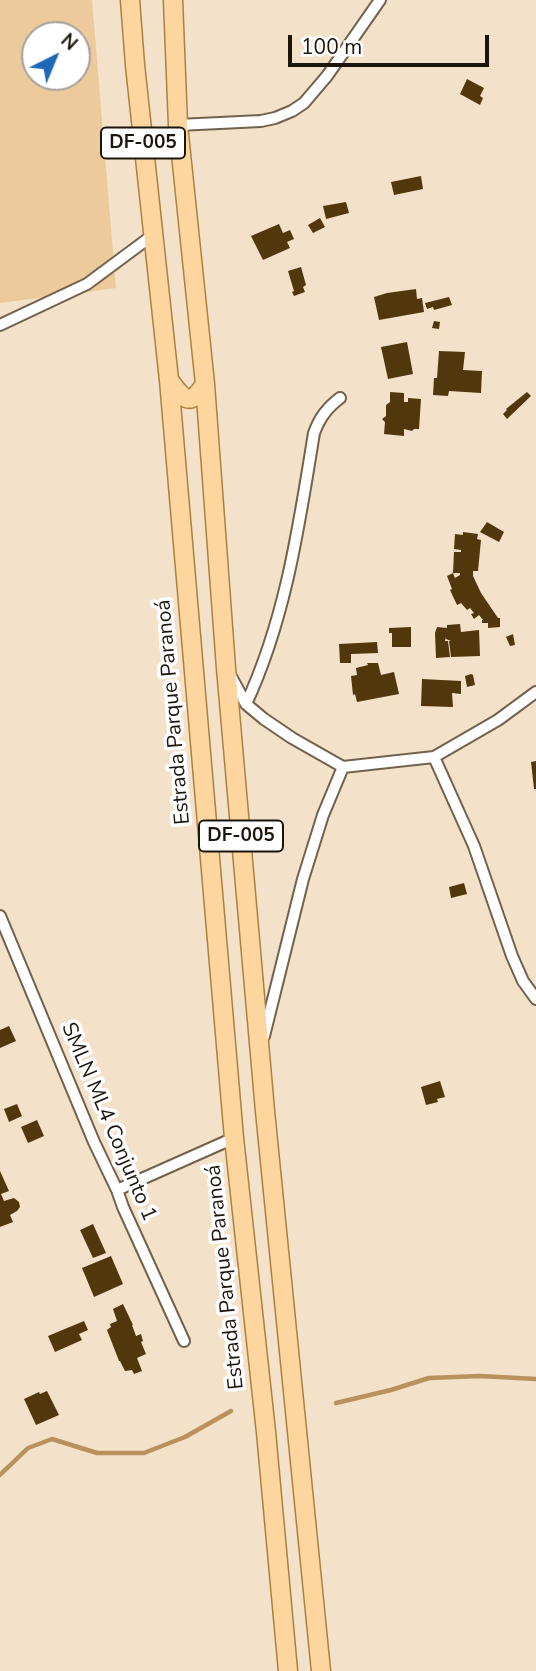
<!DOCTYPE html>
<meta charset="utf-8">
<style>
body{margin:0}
#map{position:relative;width:536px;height:1671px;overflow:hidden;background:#f4e1c9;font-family:"Nunito Sans",sans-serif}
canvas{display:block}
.north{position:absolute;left:21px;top:21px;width:70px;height:70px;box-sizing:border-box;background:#fff;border:2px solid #a4a19e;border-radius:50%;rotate:43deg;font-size:19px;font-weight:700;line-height:28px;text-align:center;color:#1c150c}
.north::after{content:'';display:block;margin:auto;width:24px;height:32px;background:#1f67b7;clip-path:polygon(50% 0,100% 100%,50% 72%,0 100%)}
.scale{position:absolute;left:288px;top:35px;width:201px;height:32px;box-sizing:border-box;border:4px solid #1c150c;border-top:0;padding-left:9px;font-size:21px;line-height:24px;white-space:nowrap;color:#1c150c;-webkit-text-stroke:5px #fff;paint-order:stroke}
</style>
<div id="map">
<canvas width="536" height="1671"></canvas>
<div class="north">N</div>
<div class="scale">100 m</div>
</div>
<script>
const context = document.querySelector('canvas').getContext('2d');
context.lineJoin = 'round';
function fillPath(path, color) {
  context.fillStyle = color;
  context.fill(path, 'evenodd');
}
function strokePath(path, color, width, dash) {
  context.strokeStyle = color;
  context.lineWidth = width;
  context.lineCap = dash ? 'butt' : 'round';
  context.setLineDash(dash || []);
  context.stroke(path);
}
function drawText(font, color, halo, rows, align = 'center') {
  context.font = font + ' "Nunito Sans",sans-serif';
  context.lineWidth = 7;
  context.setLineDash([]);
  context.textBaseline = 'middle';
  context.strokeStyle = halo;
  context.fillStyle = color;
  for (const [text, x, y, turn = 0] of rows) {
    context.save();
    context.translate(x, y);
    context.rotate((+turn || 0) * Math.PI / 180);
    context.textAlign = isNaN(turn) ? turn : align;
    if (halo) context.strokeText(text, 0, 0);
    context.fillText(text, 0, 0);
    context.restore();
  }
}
fillPath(new Path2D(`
 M0 0H92L116 288 0 303ZM35 35H77V77H35Z`), '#edca9b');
strokePath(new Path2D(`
 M336 1403 391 1390 429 1378 480 1376 536 1379
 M0 1475 28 1448 52 1439 97 1453H144L185 1437 231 1411`), '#b8915c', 4.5);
fillPath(new Path2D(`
 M467 79 484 88 480 96 483 98 480 105 460 94Z
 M421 176 423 189 394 195 391 182Z
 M346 202 349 213 326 219 323 206Z
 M320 218 325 227 313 233 308 225Z
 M279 224 283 233 290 230 294 239 287 242 290 248 263 260 251 236Z
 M301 267 306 285 303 287 305 292 294 296 292 292 294 291 288 271Z
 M416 289 417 299 422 298 424 312 379 320 374 297 387 293Z
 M449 297 452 305 434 310 433 307 427 309 425 303Z
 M434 321 440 322 439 329 432 328Z
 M407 342 413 374 388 379 381 347Z
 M439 351 465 352 463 370 482 371 481 393 449 391 448 396 433 395 434 378H437Z
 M390 392 404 393V402H408V398L421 399 419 429H414L412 431 404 429V436L384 434 385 422 382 419 386 416V405L390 402Z
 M527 392 531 396 507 419 503 414 507 410 506 409Z
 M487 522 504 532 499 542 480 532Z
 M463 532 478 534 477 539 481 540 478 571H473V576L481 593 498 618H500V627L488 628V623H482V620H483L479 615 474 619 471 614 474 613 470 608 467 610 461 603 457 605 450 590 452 589 447 576 453 573 455 578 460 575V573H453L454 552H461V550L454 549 455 534 463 535Z
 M460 624 461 632 479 630 480 656 451 657 449 641H451L446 639V637L445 641H448L450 657 436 658 435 633 437 627 447 628V625Z
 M411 627V647H392V633H389V628Z
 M513 634 515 645 510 646 506 637Z
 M377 642 378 653 351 654V663H340L339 644Z
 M367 663H378L381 675 394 672 399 694 357 702 355 694 353 695 351 676 357 675 356 668 368 665Z
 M471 674 473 675 475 685 467 687 465 676Z
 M422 679 461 681V694L452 693 453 707 421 706Z
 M536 761V789H534L531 762Z
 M464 883 467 894 451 898 449 887Z
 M9 1026 16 1041 0 1048V1030Z
 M440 1081 445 1097 437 1099 438 1102 426 1105 421 1087Z
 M17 1104 22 1116 9 1122 4 1109Z
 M37 1120 44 1136 28 1143 21 1127Z
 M0 1171 9 1191 1 1194 4 1201 14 1198 19 1202 20 1207 17 1211 10 1215 13 1222 0 1227Z
 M93 1224 106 1253 93 1258 80 1230Z
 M111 1256 123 1284 94 1297 82 1268Z
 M123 1304 133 1325H132L136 1336 141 1334 143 1341 141 1342 146 1354 137 1358 142 1371 134 1374 132 1370 125 1371 120 1361H119L107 1330 111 1327 110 1324 117 1321 113 1309Z
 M84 1321 88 1330 79 1334 82 1340 55 1352 48 1336Z
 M47 1391 59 1415 36 1425 24 1399 39 1392 40 1394Z`), '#52370d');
const minor = new Path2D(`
 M178 125 261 121 275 118 292 111 304 103 327 76 380 0
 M0 325 87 284 153 235
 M229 673 246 704 264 719 292 738 343 767 434 757 498 720 536 692
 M246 704C286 618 299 525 314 433 320 417 327 408 340 398
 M434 757 474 846 512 956 523 981 536 999
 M0 916 94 1142 117 1190 123 1207 184 1341
 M264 1036 303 879 323 815 343 767
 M117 1190 234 1138`);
const primary = new Path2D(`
 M130 0 135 65 169 380 234 1138 266 1432 288 1671
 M173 0 178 125 205 384 226 668 265 1111 321 1671
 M169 380C182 398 190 409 205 384`);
strokePath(minor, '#72614c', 14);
strokePath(primary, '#ac8041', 21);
strokePath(minor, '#fff', 10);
strokePath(primary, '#fcd69e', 18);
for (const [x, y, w] of [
 [143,143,84],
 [241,836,84]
]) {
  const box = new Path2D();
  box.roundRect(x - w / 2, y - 15.5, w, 31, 5);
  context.fillStyle = '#fff';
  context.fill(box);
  strokePath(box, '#1c150c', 2);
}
drawText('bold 19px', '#1c150c', null, [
 ["DF-005",143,143],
 ["DF-005",241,836]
]);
drawText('21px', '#1c150c', '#fff', [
 ["Estrada Parque Paranoá",174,712,-95],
 ["SMLN ML4 Conjunto 1",108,1122,67],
 ["Estrada Parque Paranoá",226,1277,-96]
]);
</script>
